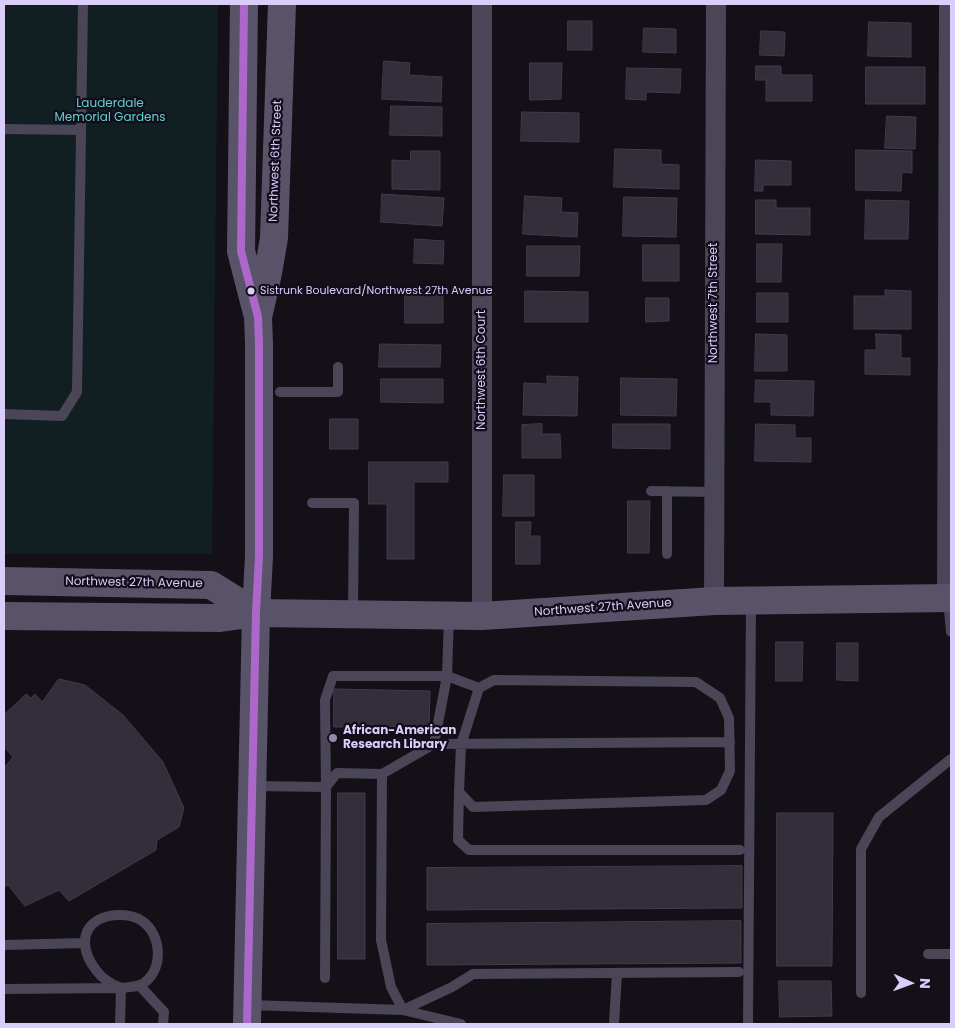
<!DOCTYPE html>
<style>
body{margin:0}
#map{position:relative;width:955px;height:1028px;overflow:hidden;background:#131018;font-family:Poppins,sans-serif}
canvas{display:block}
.frame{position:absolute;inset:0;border:5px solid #dacdfa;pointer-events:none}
.north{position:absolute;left:885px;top:958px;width:50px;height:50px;-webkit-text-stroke:4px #120d1b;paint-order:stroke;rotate:92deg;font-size:14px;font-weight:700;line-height:20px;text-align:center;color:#dacdfa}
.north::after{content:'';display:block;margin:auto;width:18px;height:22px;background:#dacdfa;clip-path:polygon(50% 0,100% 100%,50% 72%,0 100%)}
</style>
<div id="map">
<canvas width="955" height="1028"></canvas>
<div class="frame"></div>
<div class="north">N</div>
</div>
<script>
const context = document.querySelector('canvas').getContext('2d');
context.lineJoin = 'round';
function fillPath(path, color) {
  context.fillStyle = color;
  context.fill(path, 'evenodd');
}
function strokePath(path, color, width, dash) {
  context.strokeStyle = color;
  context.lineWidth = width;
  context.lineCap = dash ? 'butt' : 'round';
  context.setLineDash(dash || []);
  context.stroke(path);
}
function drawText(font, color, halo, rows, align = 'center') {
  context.font = font + ' Poppins,sans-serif';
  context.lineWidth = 4.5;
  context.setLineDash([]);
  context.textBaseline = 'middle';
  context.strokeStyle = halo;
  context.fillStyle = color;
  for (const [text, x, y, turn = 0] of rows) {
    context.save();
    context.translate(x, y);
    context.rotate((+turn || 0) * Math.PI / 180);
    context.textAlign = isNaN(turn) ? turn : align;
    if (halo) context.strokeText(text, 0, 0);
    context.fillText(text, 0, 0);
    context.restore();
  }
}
fillPath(new Path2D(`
 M4 4H218L212 554H4Z`), '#111f22');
const building = new Path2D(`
 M568 21H592V50H568Z
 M869 22 911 23V57L868 56Z
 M644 28 676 29V53L643 52Z
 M761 31 785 32 784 56 760 55Z
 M384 61 410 63 409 75 442 77 441 102 382 99Z
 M530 63H562L561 99 530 100Z
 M756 66H781V75H812V101H766V80H756Z
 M866 67H925V104H866Z
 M627 68 681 69 680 93 646 92V100L626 99Z
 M391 106 442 107V136L390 135Z
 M522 112 579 113V142L521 141Z
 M887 116 916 117 915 149 885 148Z
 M615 149 661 150V164L679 165V189L614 187Z
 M856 150 912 151V173L902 172 901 191 856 190Z
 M411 151H440V190L392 189V160L410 161Z
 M756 160 791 161V185H763V191H755Z
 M382 194 444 198 442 226 381 222Z
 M525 196 562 198 561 212 578 213 577 237 523 234Z
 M624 197 677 198 676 237 623 236Z
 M756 200H776V208H810V235L756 234Z
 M866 200 909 201 908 239H865Z
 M415 239 444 241 443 264 414 263Z
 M757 244H782L781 282H757Z
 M643 245H679V281H643Z
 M527 246H580L579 276H527Z
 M405 290H443V323H405Z
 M885 290 911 291V329H854V296H885Z
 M525 291 588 292V322H525Z
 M757 293H788V322H757Z
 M646 298H669V321L646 322Z
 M756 334 787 335V371H755Z
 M876 334 901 335V358H910V375L865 374V350H876Z
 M380 344 441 345 440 367H379Z
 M547 376 578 377 577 416 523 415 524 383 547 384Z
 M621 378 677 379 676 416 621 415Z
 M381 379H443V403L381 402Z
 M756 380 814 381 813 416 771 415V402H755Z
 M330 419H358V449H330Z
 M542 424V434H560L561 458H522V425Z
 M613 424H670V449L613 448Z
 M756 424 795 425V438H811V462L755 461Z
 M369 462H448V482H414V559H387V504H369Z
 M504 475H534V516H503Z
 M628 501H650L649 553H628Z
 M516 522H531L530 536H540V564H516Z
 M776 642H803L802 681H776Z
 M837 643H858V681L837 680Z
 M59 679 85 685 123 715 163 762 184 808 179 827 157 840 156 850 69 901 59 890 25 906 8 885 4 887V768L13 757 4 747V715L26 694 31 698 35 694 42 702Z
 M334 689 430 691 429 727H334Z
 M338 793H365V959H338Z
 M777 813H833L832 966H777Z
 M742 866V908L427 910V868Z
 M741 921V963L427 965V924Z
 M779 981H831L832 1016 780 1017Z`);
fillPath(building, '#322e3a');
strokePath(building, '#413b4b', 1);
strokePath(new Path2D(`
 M4 129 81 130
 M280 392H338V367
 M4 414 62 416 77 392 83 4
 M651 491 714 492
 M667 491V554
 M312 503H354L353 613
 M948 599 951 632
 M434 744 730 742
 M382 774 381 940 391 987 403 1010 461 1024
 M253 786 326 787 325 978
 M326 787 325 700 333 676H447L479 688 494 680 696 682 720 698 729 718 730 771 721 790 706 800 473 807 459 792 461 745 479 688
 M326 787 337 773 382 774 434 744 447 676 449 617
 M459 792 458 840 469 850H740
 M4 945 84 943
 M928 954H951
 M139 985 164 1012 163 1024
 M4 989 121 988C126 987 135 987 140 985 164 974 163 935 142 921 135 916 127 915 120 915 111 915 105 916 98 920 78 932 84 955 96 970 102 979 111 984 121 988
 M861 993V849L879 817 951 759
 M249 1005 403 1010 452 987 473 974 739 972
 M120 1024 121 988
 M614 1024 617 973
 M748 1024 751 602`), '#4a4658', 10);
strokePath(new Path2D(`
 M482 4V616
 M947 598 949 4
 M714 601 716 4`), '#4a4658', 20);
strokePath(new Path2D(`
 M244 4 241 251 258 317 259 344V556L256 613 247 1024
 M259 313 268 273 274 238 282 4
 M4 581 211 585 256 613
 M4 616 220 618 256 613 482 616 714 601 951 598`), '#59536a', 28);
strokePath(new Path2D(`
 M244 4 241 251 258 317 259 344V556L256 613 247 1024`), '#ac68c9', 8);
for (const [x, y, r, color] of [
 [251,291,4.5,"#dacdfa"],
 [333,738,5,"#948bab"]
]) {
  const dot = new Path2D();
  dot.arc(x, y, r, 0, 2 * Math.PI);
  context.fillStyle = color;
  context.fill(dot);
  strokePath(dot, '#120d1b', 2);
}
drawText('11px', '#dacdfa', '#120d1b', [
 ["Sistrunk Boulevard/Northwest 27th Avenue",260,291]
], 'left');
drawText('12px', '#62d0ca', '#120d1b', [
 ["Lauderdale",110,104],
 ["Memorial Gardens",110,118]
]);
drawText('12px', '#dacdfa', '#120d1b', [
 ["Northwest 6th Street",276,161,-88],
 ["Northwest 7th Street",714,303,-90],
 ["Northwest 6th Court",482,370,-90],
 ["Northwest 27th Avenue",134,583,1],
 ["Northwest 27th Avenue",603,608,-4]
]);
drawText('bold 12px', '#dacdfa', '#120d1b', [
 ["African-American",343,731],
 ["Research Library",343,745]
], 'left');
</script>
